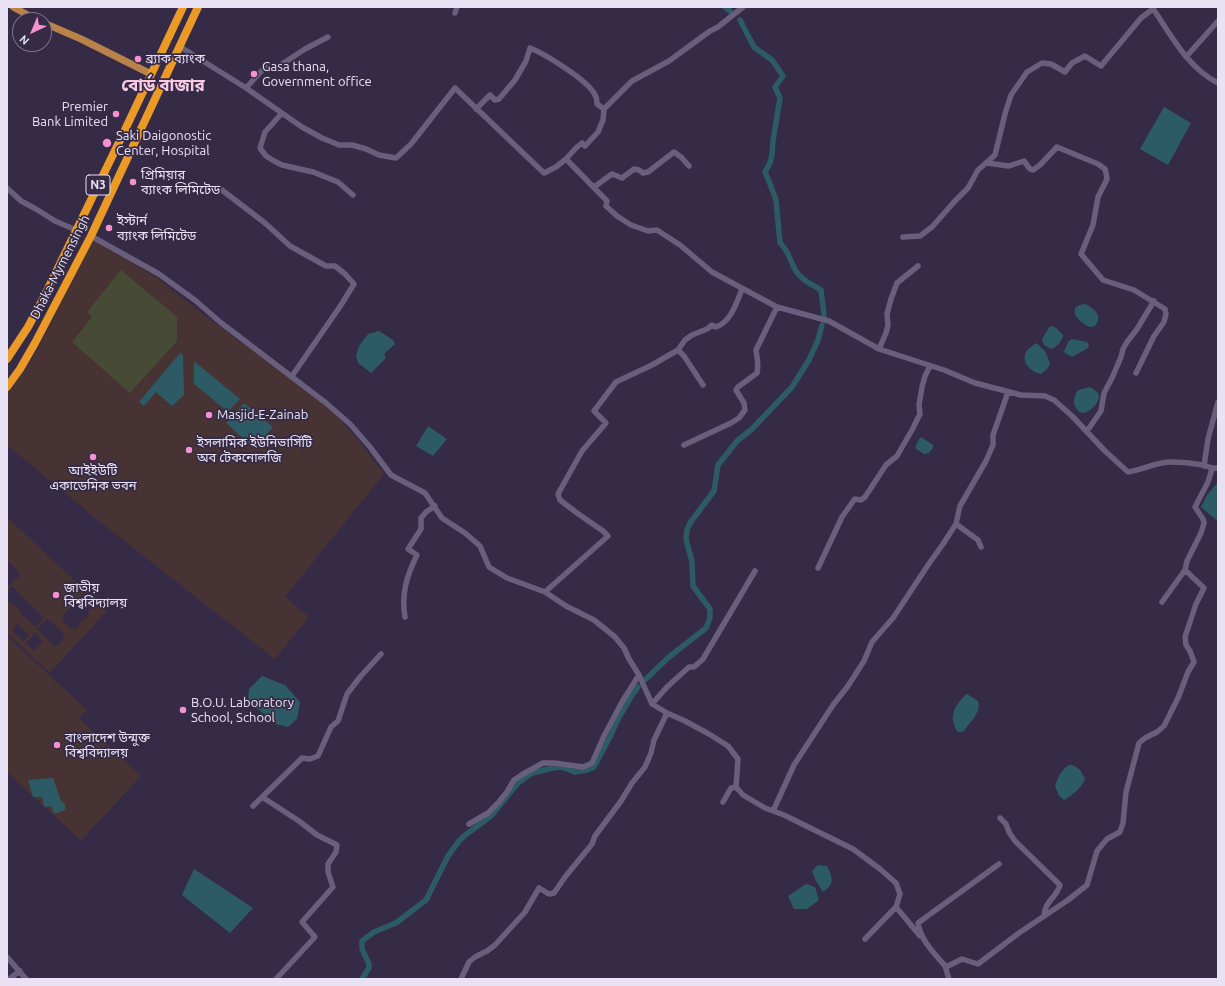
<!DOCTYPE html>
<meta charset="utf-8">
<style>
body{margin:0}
#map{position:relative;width:1225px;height:986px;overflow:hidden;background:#352b46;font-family:Ubuntu,sans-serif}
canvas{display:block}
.frame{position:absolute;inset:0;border:8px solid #e8e2f4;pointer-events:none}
.north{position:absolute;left:12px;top:12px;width:40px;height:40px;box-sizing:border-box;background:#352b46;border:1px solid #7d748c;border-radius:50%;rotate:224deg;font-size:11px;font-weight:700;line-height:16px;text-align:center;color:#e8e2f4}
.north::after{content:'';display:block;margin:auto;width:14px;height:18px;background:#f790ce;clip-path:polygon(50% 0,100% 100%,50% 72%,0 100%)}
</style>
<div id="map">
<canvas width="1225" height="986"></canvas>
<div class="frame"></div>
<div class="north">N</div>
</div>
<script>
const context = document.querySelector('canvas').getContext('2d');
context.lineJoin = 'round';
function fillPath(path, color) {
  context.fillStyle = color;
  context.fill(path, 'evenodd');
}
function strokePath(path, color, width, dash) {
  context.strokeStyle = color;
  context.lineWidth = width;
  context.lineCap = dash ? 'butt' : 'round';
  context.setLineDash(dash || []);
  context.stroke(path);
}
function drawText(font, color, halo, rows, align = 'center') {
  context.font = font + ' Ubuntu,"Noto Sans Bengali",sans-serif';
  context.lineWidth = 3.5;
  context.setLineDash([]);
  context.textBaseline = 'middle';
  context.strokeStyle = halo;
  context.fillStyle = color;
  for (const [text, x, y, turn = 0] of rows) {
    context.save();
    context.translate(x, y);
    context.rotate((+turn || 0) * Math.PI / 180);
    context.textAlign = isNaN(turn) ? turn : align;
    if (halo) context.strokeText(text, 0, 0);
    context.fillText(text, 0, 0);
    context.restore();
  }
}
fillPath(new Path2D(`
 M93 240 124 257 157 278 233 337 268 361 335 414 355 436 384 474 285 597 309 617 275 659 95 518 7 445V395L32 359 54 318 66 290Z
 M7 517 107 611 50 673 7 633V600L12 605 13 604 21 611 20 613 34 626H36L43 619 42 618 43 617 12 586 7 591V586L8 585 10 586 13 582 12 581 13 579 15 580 20 575 19 574V573L7 560ZM83 601 91 609 88 613 89 615 87 618 85 616 83 618 85 620 83 622 81 620 79 623 80 624 76 629 73 627 71 629 62 620 64 618 62 616 76 602 79 604ZM48 619 65 635 62 638 63 640 57 646 56 645 54 646 37 629ZM17 624 29 635 24 641 12 631ZM35 633 43 641 34 651 26 643Z
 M7 636 87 710 79 718 141 776 81 841 7 772Z`), '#473234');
fillPath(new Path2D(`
 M121 270 177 317V341L130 393 72 342 92 317 87 312Z`), '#474a35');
fillPath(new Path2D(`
 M1164 107 1191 123 1168 165 1140 149Z
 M1085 304C1092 307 1102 314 1097 323 1096 325 1095 326 1092 327 1088 328 1076 319 1075 314 1074 313 1075 310 1075 308L1079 305Z
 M1050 326 1055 327 1063 335C1063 340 1057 347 1051 349L1044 345 1042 339Z
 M379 331 393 340 395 344 384 354 386 358 371 373 358 363 356 356 359 346 368 334Z
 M1072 339 1087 342 1089 345 1088 348 1072 357 1065 353 1064 351 1069 341Z
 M1036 343 1045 351 1050 363 1048 368 1041 374C1031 372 1021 363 1026 352 1028 348 1033 346 1036 343Z
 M180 353 183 355 184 395 172 406 156 392 144 406 139 402Z
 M194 361 240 399 228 412 194 384Z
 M1090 387C1093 389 1096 391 1098 393 1102 401 1091 411 1084 413 1079 414 1074 407 1074 402 1074 398 1076 393 1078 390Z
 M244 403 273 427 254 448 226 423Z
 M428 426 447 439 433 456 416 446Z
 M921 437 933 445V448L929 453 924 454 915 448 919 439Z
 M1218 482V521L1215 519 1201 507 1207 495Z
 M262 676 285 685 300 702 297 719 288 727 276 724 248 701 249 689Z
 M966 694H967L978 701C982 712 970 722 964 731L961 732H958C947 717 955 706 966 694Z
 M1069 765C1078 765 1081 771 1085 779 1081 788 1073 795 1064 800L1059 796 1055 786C1058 777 1061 770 1069 765Z
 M53 778 61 801 65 804V810L54 814 51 806 44 807 42 797H33L28 780Z
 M818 865 827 866C833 878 835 884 823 892L816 881 812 871Z
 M194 869 253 908 230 933 182 895Z
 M806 884 815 887 819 900 807 909H794L788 896Z`), '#2d5b65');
strokePath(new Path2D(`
 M725 7 730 11
 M740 20 754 47 772 60 783 76 775 87 780 98 773 141 772 155 770 163 765 172 770 184 776 200 780 243C789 251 790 261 796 271 801 280 813 285 821 290L824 315
 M646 679 669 657 706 628 710 618V609L693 586 692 562 686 539 687 530 690 523 714 491 718 465 737 441 752 429 792 387 809 360 818 340 822 325
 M362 979 369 968V964L362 949V941L374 932 396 923 426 900 448 856 459 841 464 836 491 816 518 783 532 773 553 768 562 767 575 772 587 770 594 767 611 735 618 719 631 697 638 687`), '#2d5b65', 5.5);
strokePath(new Path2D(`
 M1152 7C1171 35 1187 67 1218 83
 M455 13 457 7
 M179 46 246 88 302 127 322 138 339 145H352L366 149 379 155 396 158 411 144 455 88 544 173 556 167 566 159 607 201 606 206 617 216 631 225 648 231 657 230 680 245 712 272 777 307 829 321 879 349 944 370 975 383 1021 395 1045 396 1054 400 1072 416 1105 451 1128 472C1142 470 1156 462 1171 462 1182 462 1192 463 1203 465 1209 467 1212 469 1218 468
 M1186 57 1218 21
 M246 88 266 66 276 68 305 49 328 37
 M476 109 490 95 495 100 499 99 515 80 526 61 530 48C545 54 589 81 595 95 597 98 597 101 597 104L604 109
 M282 113 265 132 260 148 266 156 274 161 282 165 313 172 338 182 353 195
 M566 159 576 148 582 143 585 146 598 132 603 120 604 109 632 81 669 61 710 31 718 27 743 7
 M987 163 1009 166 1024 161 1030 169 1033 170 1040 165 1057 147 1098 164 1105 169 1106 173 1107 179 1098 197 1093 225 1081 254 1103 280 1134 290 1165 309 1166 314 1164 322 1154 336 1136 373
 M218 187 265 223 290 246 326 266H335L345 274 354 284 341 305 292 376
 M594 187 612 174 622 178 634 169 639 170 643 173 648 172 674 152 681 157 689 166
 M7 188 21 201 36 209 55 221 76 230
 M91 236 159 274 196 301 220 322 326 403 350 424 370 447 391 475 425 493 442 518 465 533 480 546 489 567 507 578 545 592 566 606 594 620 615 637 624 648 629 659 639 675 652 704 667 713 685 721 709 734 728 746 738 759 736 787 743 795 765 808 784 815 853 849 880 869 896 883 900 894 896 907 865 939
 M903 237 920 236 932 227 954 202 968 188 978 170 995 155 1005 114 1011 95 1027 72 1042 63 1051 64 1065 72 1072 63 1085 56 1101 66 1141 18 1153 9
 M879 349 886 333 888 325 887 314 891 299 897 283 918 266
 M678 350 685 340 692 335 707 329 712 325 716 327C731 322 737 302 742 289
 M1087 431 1101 411 1104 393 1112 378 1121 357 1123 349 1127 342 1137 329 1154 301
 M684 445 731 423 739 418 745 410 744 403 736 390 738 387 757 373C759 364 757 359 756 350L777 307
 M1204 466 1208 439 1218 402
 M981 547 978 540 956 524 960 506 986 461 993 445V435L1008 392
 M818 568 842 517 854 500 855 499 861 500 865 497 886 465 897 456 912 430 920 414 919 405 922 387 925 376 930 366
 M545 592 608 536 603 531 577 513 560 500 558 494 582 451 606 423 594 411 616 382 652 365 678 350 684 356 703 385
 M1162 602 1185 570 1187 561 1201 533 1204 523 1203 519 1195 507 1208 482 1212 469
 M405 617C401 594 407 575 417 555L408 549 421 529V518L426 512 435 506
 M652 704 667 687 689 667H694L703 659 755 571
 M262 797 299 821 317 835 337 845 336 852 328 864V872L333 887 302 922 315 937 276 979
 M723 802 731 788 736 787
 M253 806 302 758 310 759 318 756 331 727 338 721 347 694 360 677 381 654
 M773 811 794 765 833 705 848 686 864 661 872 642 893 618 901 606 928 565 943 544 956 524
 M1000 818 1006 824 1009 832 1015 841 1060 885C1056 899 1045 900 1044 916
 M469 824 488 813 498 803 507 792 514 780 523 774 543 763H554L583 767 592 763 604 736 622 702 639 675
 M999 864 918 923C921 941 934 953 946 967L962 959 978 964 1019 933 1068 900 1087 885 1097 851 1107 839 1120 832 1123 823 1126 792 1139 743 1145 738 1157 732 1164 726 1178 698 1188 672 1194 662 1190 651 1186 645 1185 637 1196 604 1204 588 1185 570
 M896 907 920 936
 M7 957 26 979
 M944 964 945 966 949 979
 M9 979 20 971
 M461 979 469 962 475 957 487 951 495 945 525 912 539 888 549 894 554 893 565 877 592 844 595 836 621 801 632 783 645 767 651 753 654 740 667 713`), '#695f7d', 5.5);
strokePath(new Path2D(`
 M13 7 37 20
 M44 23 81 39 151 74`), '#b88249', 7);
strokePath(new Path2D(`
 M7 359 28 327 43 299 123 134 183 7
 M7 387 20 369 35 343 91 236 198 7`), '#ec9a27', 8);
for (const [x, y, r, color] of [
 [138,59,4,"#f790ce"],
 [254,74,4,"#f790ce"],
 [116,114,4,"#f790ce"],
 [107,143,5,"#f790ce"],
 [133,182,4,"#f790ce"],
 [109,228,4,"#f790ce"],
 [209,415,4,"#f790ce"],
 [189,450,4,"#f790ce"],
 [93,457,4,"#f790ce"],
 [56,595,4,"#f790ce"],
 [183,710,4,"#f790ce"],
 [57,745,4,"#f790ce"]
]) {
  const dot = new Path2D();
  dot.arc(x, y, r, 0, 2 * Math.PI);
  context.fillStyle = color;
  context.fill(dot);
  strokePath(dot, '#352b46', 1.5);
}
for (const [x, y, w] of [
 [98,185,24]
]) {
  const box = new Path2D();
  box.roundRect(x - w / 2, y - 10, w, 20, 3);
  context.fillStyle = '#352b46';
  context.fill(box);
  strokePath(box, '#e8e2f4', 1);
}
drawText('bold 12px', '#e8e2f4', null, [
 ["N3",98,185]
]);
drawText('13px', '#e8e2f4', '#352b46', [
 ["ব্র্যাক ব্যাংক",146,59],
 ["Gasa thana,",262,67],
 ["Government office",262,82],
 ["Premier",108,107,"right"],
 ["Bank Limited",108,122,"right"],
 ["Saki Daigonostic",116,136],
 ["Center, Hospital",116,151],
 ["প্রিমিয়ার",141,175],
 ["ব্যাংক লিমিটেড",141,190],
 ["ইস্টার্ন",117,221],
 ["ব্যাংক লিমিটেড",117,236],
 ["Masjid-E-Zainab",217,415],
 ["ইসলামিক ইউনিভার্সিটি",197,443],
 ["অব টেকনোলজি",197,458],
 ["আইইউটি",93,471,"center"],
 ["একাডেমিক ভবন",93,486,"center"],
 ["জাতীয়",64,588],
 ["বিশ্ববিদ্যালয়",64,603],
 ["B.O.U. Laboratory",191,703],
 ["School, School",191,718],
 ["বাংলাদেশ উন্মুক্ত",65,738],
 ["বিশ্ববিদ্যালয়",65,753]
], 'left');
drawText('13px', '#e8e2f4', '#352b46', [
 ["Dhaka-Mymensingh",60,267,-63]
]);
drawText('bold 17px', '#f8cbe3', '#352b46', [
 ["বোর্ড বাজার",163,85]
]);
</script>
